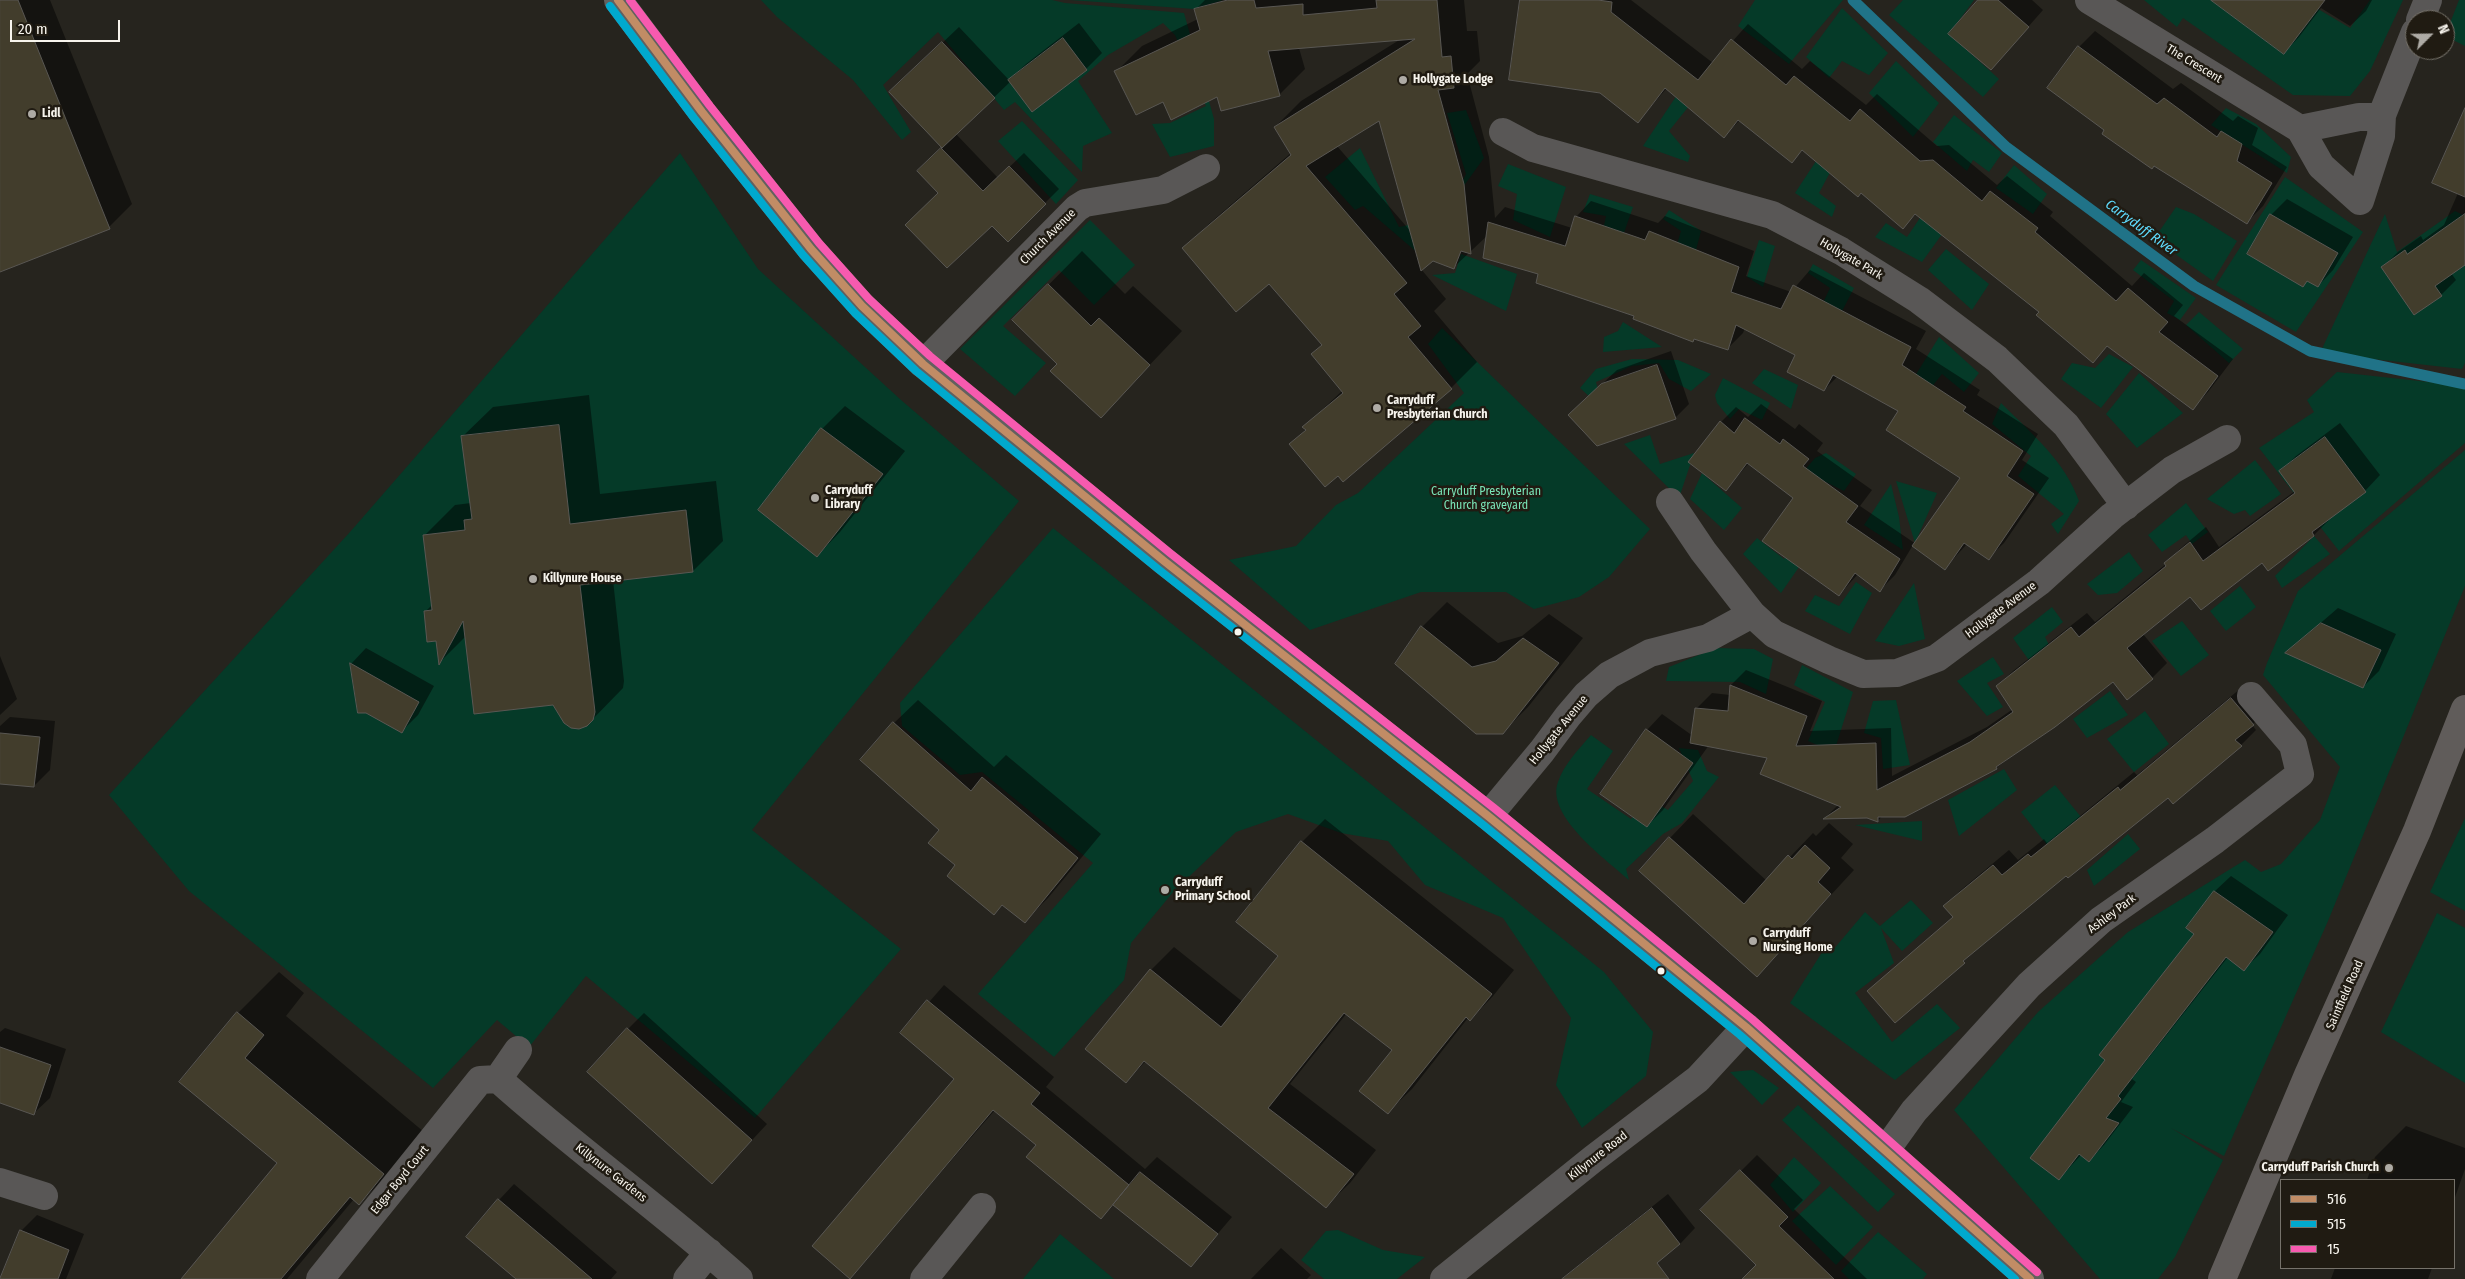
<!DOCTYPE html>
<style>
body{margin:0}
#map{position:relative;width:2465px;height:1279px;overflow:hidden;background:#26241e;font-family:"Fira Sans Condensed",sans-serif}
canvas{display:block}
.legend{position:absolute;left:2280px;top:1179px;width:175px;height:90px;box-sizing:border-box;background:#201b12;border:1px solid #76726a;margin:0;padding:6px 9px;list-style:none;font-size:15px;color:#f7f4ed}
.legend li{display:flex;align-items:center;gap:10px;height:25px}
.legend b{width:25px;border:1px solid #76726a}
.north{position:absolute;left:2405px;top:10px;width:50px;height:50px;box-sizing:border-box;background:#201b12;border:1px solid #76726a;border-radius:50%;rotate:67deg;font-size:14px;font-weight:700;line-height:20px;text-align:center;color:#f7f4ed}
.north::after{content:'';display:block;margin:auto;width:18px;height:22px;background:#aeaba5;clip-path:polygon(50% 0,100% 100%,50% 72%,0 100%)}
.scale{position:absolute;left:10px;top:20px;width:110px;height:22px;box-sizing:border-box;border:2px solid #f7f4ed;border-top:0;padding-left:6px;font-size:15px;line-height:18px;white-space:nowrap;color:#f7f4ed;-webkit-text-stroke:4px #201b12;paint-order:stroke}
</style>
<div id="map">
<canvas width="2465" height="1279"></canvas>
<ul class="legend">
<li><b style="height:6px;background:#c18c65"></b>516</li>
<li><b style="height:6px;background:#00a9ce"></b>515</li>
<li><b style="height:6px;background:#f75aaf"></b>15</li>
</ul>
<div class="north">N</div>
<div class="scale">20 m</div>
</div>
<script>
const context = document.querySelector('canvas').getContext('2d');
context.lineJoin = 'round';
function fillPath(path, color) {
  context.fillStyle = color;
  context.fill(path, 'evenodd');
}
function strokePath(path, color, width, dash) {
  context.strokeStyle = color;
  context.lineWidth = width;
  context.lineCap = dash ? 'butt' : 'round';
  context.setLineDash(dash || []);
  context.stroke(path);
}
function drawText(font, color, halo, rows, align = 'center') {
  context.font = font + ' "Fira Sans Condensed",sans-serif';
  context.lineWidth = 5;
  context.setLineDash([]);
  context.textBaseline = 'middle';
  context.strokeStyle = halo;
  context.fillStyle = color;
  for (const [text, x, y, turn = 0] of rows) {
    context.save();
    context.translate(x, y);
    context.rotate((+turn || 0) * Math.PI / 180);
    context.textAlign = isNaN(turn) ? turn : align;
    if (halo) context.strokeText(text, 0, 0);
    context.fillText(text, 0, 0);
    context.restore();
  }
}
fillPath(new Path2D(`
 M761 0H1052L1065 3 1184 13 1214 119V146L1170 157 1152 124 1170 123 1206 106 1175 35 1163 23 1108 55 1078 81 1112 133 1083 146 1082 172 1015 102 1004 110 938 32 883 85 911 132 902 140 853 80 777 17Z
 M1070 0H1223L1194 9Z
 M1755 0H1843L1789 64 1738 26Z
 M1903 0H1974L1949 34 1999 79 1983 97 1889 15Z
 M2144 0H2303L2350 28 2370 0H2403L2370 71 2350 96 2293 95 2183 18 2177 27Z
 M2459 0H2465V46L2445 36Z
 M1842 8 1888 53 1869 75 1842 61 1829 78 1806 57Z
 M1896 61 1939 103 1913 137 1869 93Z
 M1687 80 1697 96 1669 131 1690 156 1688 162 1643 146Z
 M2226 108 2256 124 2291 157 2287 173 2211 125Z
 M1466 110 1484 158 1432 230 1420 255 1363 206 1355 210 1325 177 1360 148 1399 227 1424 222 1461 184 1466 174 1447 113Z
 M1954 115 2002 153 1989 172 1973 160 1967 171 1933 142Z
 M1022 121 1078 180 1056 204 998 141Z
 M1822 152 1835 163 1819 193 1836 206 1832 217 1795 193Z
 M680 153 758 269 901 400 1019 501 752 830 901 949 755 1118 586 976 529 1047 497 1020 433 1088 189 891 109 795 350 532Z
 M1508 164 1566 187 1550 237 1513 220 1517 194 1498 186Z
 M2014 165 2047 194 2033 214 1996 188Z
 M2285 177 2363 232 2296 332 2216 285Z
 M1590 194 1633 207 1617 253 1599 249 1606 216 1583 212Z
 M2176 207 2194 214 2237 241 2213 281 2154 239Z
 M1669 210 1701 231 1690 273 1671 263 1681 231 1663 219Z
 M2455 211 2465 216V363L2462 369 2320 353 2385 214 2397 252Z
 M1922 215 1945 230 1922 262 1875 237 1886 223 1907 237Z
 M1090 220 1135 265 1094 305 1059 270 1003 326 1046 363 1015 396 960 349Z
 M1759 240 1775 246 1763 287 1747 277Z
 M1946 249 1989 284 1972 310 1928 270Z
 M1461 254 1517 274 1506 311 1432 275 1455 273Z
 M2141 260 2196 298 2180 320 2167 313 2174 301 2133 270Z
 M1813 264 1854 288 1836 323 1818 313 1830 288 1808 273Z
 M2199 312 2243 349 2229 363 2186 325Z
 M1623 322 1662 347 1603 352 1604 337 1618 331Z
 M1442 328 1650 529 1609 577 1579 597 1534 609 1506 592H1421L1310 630 1229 560 1296 546 1336 505 1358 493 1464 393 1428 344Z
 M1939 337 1979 373 1964 392 1942 374 1919 403 1907 389Z
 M2109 354 2133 367 2101 408 2061 379 2072 363 2095 368Z
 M1632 359 1678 360 1711 374 1691 391 1669 379 1659 363 1632 366 1596 382 1603 409 1580 388 1596 369Z
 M1764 369 1798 385 1791 409 1752 383Z
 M2337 372 2465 386V443L2339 551 2259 448 2314 412 2307 400Z
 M2139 373 2183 413 2137 448 2106 414Z
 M1723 378 1770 403 1762 420 1739 409 1730 419 1717 403 1715 395Z
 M2001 403C2031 433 2065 461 2079 501L2058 534 2051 524 2064 514 2018 476 2031 456 1992 424Z
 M1650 435 1660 464 1694 453 1679 498 1624 444Z
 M2465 450V586L2328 921 2224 1156 2171 1128 2223 1160 2175 1257 2158 1279H2100L1954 1110 2038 1012 2128 932 2245 860 2261 872 2281 864 2320 820 2340 767 2263 675 2267 663 2298 591Z
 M1826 453 1856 474 1844 491 1804 471 1815 458Z
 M2255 460 2281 494 2250 516 2245 510 2234 514 2207 499Z
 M1702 473 1742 508 1724 530 1690 499Z
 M1896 481 1937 493 1915 543Z
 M1891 484 1899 517 1903 550 1864 525Z
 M2186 503 2208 532 2192 544 2186 535 2162 552 2148 535Z
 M1053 528 1604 972 1653 1032 1646 1076 1582 1128 1556 1085 1571 1018 1503 918 1425 885 1388 841 1341 833 1288 814 1236 832 1174 891 1131 943 1124 980 1054 1057 978 994 1093 863 982 772 960 775 902 726 900 703Z
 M2314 536 2330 554 2282 588 2275 576Z
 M1757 538 1784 559 1797 541 1808 554 1781 593 1743 554Z
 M2129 552 2143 571 2117 593 2098 595 2087 584Z
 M1856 582 1872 593 1850 634 1805 611 1815 595 1839 606Z
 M1914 583 1925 639 1899 646 1875 641Z
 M2240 586 2256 607 2226 631 2210 611Z
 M2052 607 2063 622 2045 637 2058 663 2041 677 2013 638Z
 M2182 621 2209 655 2181 676 2152 641Z
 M1716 648 1754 649 1773 659 1766 694 1740 682 1666 681 1669 667Z
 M1993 657 2004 674 1987 683 2003 707 1987 716 1957 681Z
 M1802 665 1853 692 1834 752 1808 741 1825 702 1794 685Z
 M2110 691 2128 715 2087 738 2073 719Z
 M1896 700 1910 765 1883 769 1881 738 1864 733 1873 701Z
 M2145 711 2169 744 2134 772 2107 739Z
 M1591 735 1613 751 1587 789 1631 819 1649 799 1668 810 1693 781 1679 748 1698 750 1707 771 1719 777 1682 823 1663 834 1626 869 1629 880C1608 861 1545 816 1558 782 1564 764 1579 749 1591 735Z
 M2004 769 2017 790 1959 836 1948 800Z
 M2055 785 2081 817 2047 845 2021 812Z
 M2465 818V911L2430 892Z
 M1922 821V841L1855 825Z
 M2128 834 2140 849 2094 886 2087 870Z
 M1911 900 1933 923 1902 951 1881 928 1894 963 1855 993 1892 1042 1937 1004 1960 1028 1895 1080 1790 1003 1826 946 1833 950 1865 912 1880 926Z
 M2437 913 2465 928V1083L2381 1032Z
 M1753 1070 1779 1088 1762 1105 1730 1072Z
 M1798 1105 1895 1194 1878 1212 1782 1120Z
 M1794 1157 1821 1183 1793 1212 1770 1185Z
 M1830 1186 1873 1227 1836 1265 1792 1221Z
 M1338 1230 1383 1250 1425 1257 1397 1279H1324L1301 1260 1326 1231Z
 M1878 1232 1927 1274 1923 1279H1849L1841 1271Z
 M1060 1234 1114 1279H1023Z`), '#053a28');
fillPath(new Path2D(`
 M0 0H50L132 204 109 227 0 271Z
 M1205 0H1464L1467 31H1477L1480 61 1467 74 1489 157 1495 218 1505 207 1572 228 1576 217 1591 201 1658 223 1665 216 1754 251 1746 276 1791 292 1810 270 1926 331 1916 349 1980 390 1977 395 2038 434 2022 460 2049 478 2004 543 1988 558 1967 544 1945 568 1913 545 1895 575 1880 590 1858 574 1839 595 1794 498 1749 463 1726 489 1721 422 1736 407 1748 417 1761 404 1795 429 1799 424 1823 443 1817 451 1872 490 1860 506 1916 544 1962 478 1900 411 1838 376 1824 390 1797 355 1745 328 1743 333 1728 348 1695 338 1693 340 1540 273 1488 235 1454 267 1432 259 1421 269 1446 299 1434 311 1477 362 1451 388 1344 480 1338 474 1291 444 1306 429 1304 427 1342 391 1312 354 1323 344 1270 282 1184 248 1210 223 1291 153 1275 127 1301 101 1401 39 1299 48 1305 69 1279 95H1218L1164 101 1116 72 1142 46 1198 19 1196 9ZM1380 120 1412 233 1337 146Z
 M1522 0H1631L1713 63 1748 24 1802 69 1810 61 1866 105 1877 94 1937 146 1949 145 1997 185 2007 176 2053 212 2050 216 2132 286 2144 273 2183 305 2174 316 2233 359 2208 392 2193 408 2108 345 2093 361 2041 312 1916 214 1903 227 1861 192 1803 150 1791 161 1740 120 1724 136 1667 88 1638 121Z
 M1980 0H2032L2043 10 1991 69Z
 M2213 0H2372L2366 11 2350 26 2321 8 2299 37 2284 53Z
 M1079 23 1102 53 1086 69 1011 81 956 134 998 178 1024 153 1059 189 1008 240 992 224 940 192 919 171 943 148 891 92 959 27 1009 80 1026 64Z
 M2095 31 2173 89 2181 83 2233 121 2238 116 2258 128 2252 145 2287 167 2263 206 2247 222 2106 130 2079 47Z
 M2465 111V263L2451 273 2456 280 2441 295 2383 267 2398 252 2421 236 2423 240 2444 225 2458 193Z
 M2287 199 2353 237 2333 270 2318 286 2308 280 2303 285 2248 253 2271 215Z
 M1082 251 1125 294 1133 286 1182 331 1101 416 1059 364 1014 320Z
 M1671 351 1689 404 1675 418 1584 401 1617 370Z
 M589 395 600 494 716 481 723 541 693 571 613 580 624 681 623 688 587 725 554 704 466 636 440 662 437 640 425 612 433 604 425 535 455 505 471 503 462 437 493 407Z
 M845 406 905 451 840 532 817 556 822 429Z
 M2340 423 2380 475 2365 491 2328 518 2329 520 2314 535 2191 595 2143 634 2167 663 2152 678 2113 680 1996 768 1882 816 1878 821 1862 816 1826 817 1838 805 1768 757 1709 745 1663 810 1647 826V730L1662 714 1693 736 1697 708 1712 693 1730 695 1731 685 1746 670 1822 701 1810 731 1891 728 1892 776 1987 727 2013 709 1997 687 2013 671 2087 613 2095 622 2166 564 2181 548 2206 527 2219 547 2295 491 2281 471 2296 456Z
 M1447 602 1498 643 1522 636 1549 614 1583 638 1528 707 1503 732 1422 627Z
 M2338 608 2396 634 2379 671 2363 687 2287 652Z
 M366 648 434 686 418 715 402 731 351 664Z
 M0 656 17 699 0 715Z
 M2247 683 2268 708 2252 725 2256 730 2241 745 2168 796 2067 874 1980 946 1895 1022 1869 991 1954 916 1945 906 1961 890 2009 850 2018 860 2044 839 2047 843 2134 772 2137 775Z
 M918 700 994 767 1006 755 1101 834 1048 898 1025 921 1004 904 994 913 956 865 894 723Z
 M10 717 55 721 50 770 34 786 0 783V726Z
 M1693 814 1767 881 1813 833 1816 836 1829 823 1853 844 1841 858 1854 870 1757 975 1670 838Z
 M1325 819 1514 970 1493 996 1470 1020 1468 1018 1412 1089 1388 1112 1393 1050 1347 1013 1290 1084 1376 1150 1350 1183 1326 1206 1146 1061 1126 1081 1151 970 1174 947 1243 1002 1280 956 1302 842Z
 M2231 876 2288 915 2260 954 2244 969 2228 957 2132 1079 2136 1082 2121 1102 2133 1107 2104 1145 2089 1161 2081 1155 2059 1179 2106 1060 2196 934 2188 928 2215 891Z
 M279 972 304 993 286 1016 424 1132 400 1162 359 1204 354 1199 287 1279H182L279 1163 181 1082 238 1013Z
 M944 985 1054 1077 1046 1087 1145 1169 1157 1157 1232 1217 1191 1265 1114 1204 1101 1217 1037 1145 995 1110 850 1277 956 1079 902 1033Z
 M644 1013 767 1124 727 1167 628 1029Z
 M5 1028 66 1049 50 1098 34 1113 0 1102V1032Z
 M2406 1126 2465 1148V1169L2454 1200V1180H2367L2375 1157Z
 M1757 1155 1803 1200 1794 1209 1867 1279H1757V1265L1702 1210Z
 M514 1184 617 1272 611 1279H517L499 1200Z
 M1668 1194 1695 1228 1680 1244 1634 1279H1561Z
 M37 1215 84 1234 66 1279H2L21 1231Z
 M1281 1248 1311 1275 1307 1279H1251Z
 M2335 1268H2432L2428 1279H2331Z`), '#0007');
strokePath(new Path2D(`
 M1853 0 2006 147 2194 286 2310 351 2465 384`), '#207388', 11);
const building = new Path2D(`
 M0 0H18L110 229 0 272Z
 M1228 0H1254L1256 8 1303 4V15L1377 8 1376 0H1437L1442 57 1451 56 1454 88 1438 90 1464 184 1471 254 1461 251 1454 269 1433 261 1421 271 1379 121 1306 166 1407 283 1394 294 1421 326 1408 337 1452 389 1343 482 1338 476 1325 487 1289 444 1306 430 1302 427 1343 393 1311 354 1322 345 1269 284 1236 312 1182 248 1291 155 1274 127 1415 39 1268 51 1280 96 1221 111 1217 97 1171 120 1163 102 1136 115 1114 71 1200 30 1194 9Z
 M1520 0H1598L1612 2 1611 12 1698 80 1731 39 1786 85 1794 76 1850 121 1860 109 1920 161 1933 160 1982 201 1990 191 2038 228 2035 232 2116 301 2128 288 2168 322 2159 332 2218 376 2193 410 2107 346 2093 363 2036 315 2039 312 1915 214 1903 229 1861 193 1858 197 1802 150 1792 163 1738 120 1724 138 1665 88 1638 123 1600 93 1509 80Z
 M1978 0H1998L2029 27 1991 70 1948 34Z
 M2211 0H2325L2284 54Z
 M1063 38 1087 70 1032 112 1008 80Z
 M942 42 995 98 942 148 889 92Z
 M2078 46 2157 104 2164 98 2217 137 2221 131 2242 144 2237 161 2272 183 2247 224 2154 166 2152 169 2102 134 2104 130 2047 88Z
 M2465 108V197L2432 183Z
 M941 148 983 191 1009 166 1046 204 1008 242 992 226 947 268 905 225 938 193 917 171Z
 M2270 214 2338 253 2318 287 2307 281 2303 287 2247 254Z
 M2465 214V265L2435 286 2442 296 2414 315 2381 267 2405 250 2407 254Z
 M1575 216 1645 240 1649 231 1739 267 1731 292 1781 309 1793 285 1911 347 1902 365 1966 407 1963 411 2023 451 2007 476 2034 494 1989 560 1964 543 1945 570 1912 546 1960 478 1886 430 1898 411 1833 375 1824 391 1787 372 1795 355 1736 325 1728 350 1694 339 1693 342 1633 319 1634 316 1536 283 1538 274 1483 258 1488 222 1565 246Z
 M1048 284 1091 326 1099 318 1150 365 1101 418 1050 371 1057 364 1012 320Z
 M1657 365 1676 419 1597 446 1568 415 1601 384Z
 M1745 418 1780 444 1783 439 1809 459 1803 466 1858 506 1846 522 1900 559 1880 592 1855 573 1839 596 1762 541 1793 498 1747 463 1726 491 1688 462 1720 421 1734 433Z
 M559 425 570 524 686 510 693 572 580 585 595 712 593 720 587 726 579 729 571 728 564 723 553 705 474 714 463 621 439 665 436 641 427 642 424 611 432 610 423 535 465 530 464 520 472 519 461 436Z
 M821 428 883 474 817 557 758 510Z
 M2325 437 2366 492 2312 532 2314 536 2268 571 2262 563 2201 610 2190 597 2127 648 2153 679 2127 700 2113 682 2055 727 1996 767 1997 769 1905 817H1878V822L1867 818 1823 819 1841 807 1760 774 1767 758 1690 743 1695 708 1728 711 1730 685 1807 716 1796 746 1876 743 1877 790 1970 742 2013 712 1996 686 2071 627 2079 637 2166 566 2164 563 2190 542 2203 561 2295 493 2279 471Z
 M2321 623 2381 650 2363 688 2285 653Z
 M1421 626 1472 667 1496 661 1523 638 1559 663 1503 734H1476L1395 664Z
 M350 663 419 702 402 733 366 713H358Z
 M2231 698 2254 725 2235 740 2242 746 2173 804 2168 798 2068 878 2066 876 1963 961 1965 963 1895 1023 1867 991 1953 917 1943 906 1993 865 2002 875 2028 854 2031 857 2118 787 2120 790Z
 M893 722 971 791 982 777 1078 858 1025 923 1002 905 994 915 947 876 955 865 928 843 939 830 860 760Z
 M1646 729 1693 763 1647 827 1600 794Z
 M0 733 40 737 34 787 0 784Z
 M1669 837 1744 904 1788 855 1792 859 1805 845 1830 868 1818 882 1831 894 1757 977 1639 871Z
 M1301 841 1492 994 1470 1021 1466 1017 1388 1114 1359 1091 1392 1050 1344 1013 1268 1108 1354 1174 1326 1208 1144 1061 1126 1083 1085 1049 1150 969 1221 1027 1278 956 1236 922Z
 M2214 891 2273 932 2244 971 2226 957 2118 1096 2121 1099 2106 1118 2119 1123 2089 1162 2079 1154 2059 1180 2030 1158 2105 1060 2099 1055 2194 934 2186 928Z
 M927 1000 1040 1093 1031 1104 1129 1185 1101 1219 1026 1157 1036 1145 993 1110 850 1279 812 1246 954 1079 900 1033Z
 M237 1012 264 1035 245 1058 384 1174 359 1205 350 1197 281 1279H181L277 1163 179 1082Z
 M627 1028 752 1140 712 1184 587 1072Z
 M0 1047 51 1065 34 1115 0 1103Z
 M1740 1170 1788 1217 1779 1226 1834 1279H1742L1756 1265 1700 1210Z
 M1140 1172 1218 1234 1191 1267 1113 1205Z
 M498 1199 550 1243 592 1279H516L466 1237Z
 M1652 1208 1680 1244 1657 1263 1669 1279H1562Z
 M20 1230 69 1250 58 1279H0Z`);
fillPath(building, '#423d2c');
strokePath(building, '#595753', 1);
strokePath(new Path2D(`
 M2089 0 2300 129 2321 166 2360 201 2381 136 2382 115 2415 32
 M2420 20 2428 0
 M2300 129 2359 117H2377L2382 115
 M1503 132 1533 148 1772 215 1841 251 1919 300 1997 359 2066 425 2126 506
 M923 364 1077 208 1085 203 1163 190 1206 168
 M1670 502 1703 551 1752 614
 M1488 816 1542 751 1568 716 1586 695 1609 675 1650 653 1708 638 1752 614 1774 634 1829 660 1863 674 1897 673 1937 658 2039 582 2112 516 2172 470 2227 439
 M498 1079 518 1050
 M1886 1150 1914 1111 2029 985 2101 920 2215 840 2300 774 2293 745 2251 696
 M0 1182 44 1196
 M320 1279 480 1080 498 1079C576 1149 661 1209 739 1279
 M687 1279 709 1252
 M924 1279 982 1207
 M1444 1279 1593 1159 1698 1079 1746 1027`), '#595756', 28);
strokePath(new Path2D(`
 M618 0 702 112 811 249 862 306 923 364 1164 561 1488 816 1746 1027 2030 1279`), '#62605f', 28);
strokePath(new Path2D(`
 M2222 1279 2308 1075 2417 831 2465 709`), '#605c5a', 28);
strokePath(new Path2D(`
 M618 0 702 112 811 249 862 306 923 364 1164 561 1488 816 1746 1027 2030 1279`), '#c18c65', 8);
strokePath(new Path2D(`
 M610 6 694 118 803 255 855 313 916 371 1158 569 1482 824 1740 1035 2015 1279`), '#00a9ce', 8);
strokePath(new Path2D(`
 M630 0 710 106 819 243 869 299 930 356 1170 553 1494 808 1752 1019 2037 1272`), '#f75aaf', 8);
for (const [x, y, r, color] of [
 [1403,80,5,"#aeaba5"],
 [32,114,5,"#aeaba5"],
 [1377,408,5,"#aeaba5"],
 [815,498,5,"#aeaba5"],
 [533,579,5,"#aeaba5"],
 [1238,632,4.5,"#f7f4ed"],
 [1165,890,5,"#aeaba5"],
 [1753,941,5,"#aeaba5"],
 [1661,971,4.5,"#f7f4ed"],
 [2389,1168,5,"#aeaba5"]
]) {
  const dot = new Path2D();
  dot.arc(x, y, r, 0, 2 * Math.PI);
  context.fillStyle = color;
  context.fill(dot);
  strokePath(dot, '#201b12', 2);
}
drawText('12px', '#f7f4ed', '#201b12', [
 ["The Crescent",2194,64,31],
 ["Church Avenue",1048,237,-45],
 ["Hollygate Park",1851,259,30],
 ["Hollygate Avenue",2001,610,-37],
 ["Hollygate Avenue",1559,730,-51],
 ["Ashley Park",2112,914,-37],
 ["Saintfield Road",2345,995,-66],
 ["Killynure Road",1598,1156,-38],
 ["Killynure Gardens",611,1173,38],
 ["Edgar Boyd Court",400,1180,-51]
]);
drawText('bold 12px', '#f7f4ed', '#201b12', [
 ["Hollygate Lodge",1413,80],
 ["Lidl",42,114],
 ["Carryduff",1387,401],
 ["Presbyterian Church",1387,415],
 ["Carryduff",825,491],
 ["Library",825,505],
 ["Killynure House",543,579],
 ["Carryduff",1175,883],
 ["Primary School",1175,897],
 ["Carryduff",1763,934],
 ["Nursing Home",1763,948],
 ["Carryduff Parish Church",2379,1168,"right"]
], 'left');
drawText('12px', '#7ae5b8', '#201b12', [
 ["Carryduff Presbyterian",1486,492],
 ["Church graveyard",1486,506]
]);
drawText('italic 14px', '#5fdbfd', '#201b12', [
 ["Carryduff River",2141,228,36]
]);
</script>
